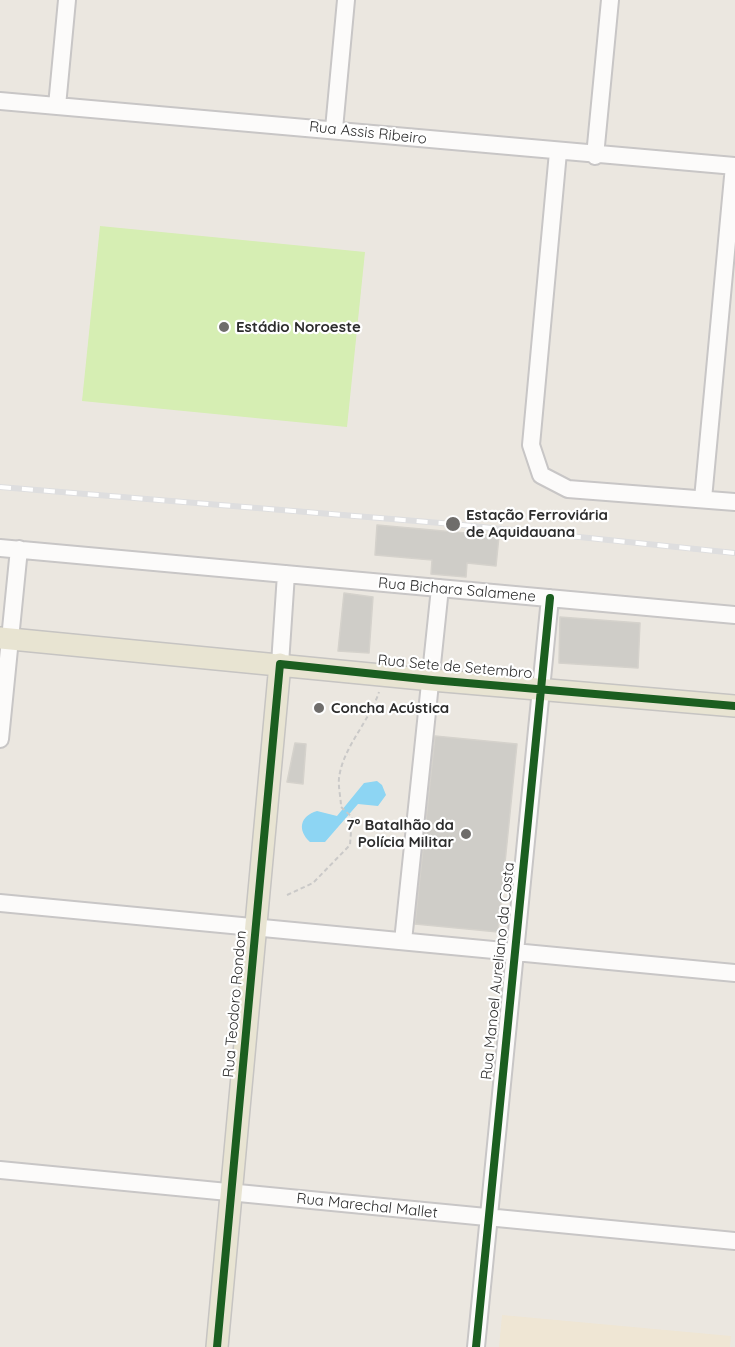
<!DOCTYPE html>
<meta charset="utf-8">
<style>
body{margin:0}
canvas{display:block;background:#ebe7e0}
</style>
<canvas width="735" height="1347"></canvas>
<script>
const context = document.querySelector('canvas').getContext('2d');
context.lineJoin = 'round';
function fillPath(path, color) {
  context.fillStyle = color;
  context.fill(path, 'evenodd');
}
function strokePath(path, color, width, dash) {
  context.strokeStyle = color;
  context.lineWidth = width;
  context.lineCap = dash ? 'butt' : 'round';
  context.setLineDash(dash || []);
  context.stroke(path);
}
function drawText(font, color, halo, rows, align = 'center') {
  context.font = font + ' Quicksand,sans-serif';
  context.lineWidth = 4.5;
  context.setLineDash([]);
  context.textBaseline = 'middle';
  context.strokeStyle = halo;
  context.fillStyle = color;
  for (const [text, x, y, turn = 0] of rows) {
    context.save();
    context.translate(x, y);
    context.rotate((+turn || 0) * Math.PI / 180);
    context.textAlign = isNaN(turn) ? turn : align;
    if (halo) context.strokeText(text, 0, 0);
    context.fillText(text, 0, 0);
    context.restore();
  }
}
fillPath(new Path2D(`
 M502 1315 731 1336 730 1347H499Z`), '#efe6d4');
fillPath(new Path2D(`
 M100 226 365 252 347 427 82 401Z`), '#d6eeb3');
fillPath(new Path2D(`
 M377 781 382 785 386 795 378 806 358 804 325 842H310C297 830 300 816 317 811L337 816 364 783Z`), '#8dd5f3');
const building = new Path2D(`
 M377 525 499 536 496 566 467 563 466 577 431 574 432 560 375 555Z
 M344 593 373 597 369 653 338 651Z
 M560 617 640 623 638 668 559 663Z
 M435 736 517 744 498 932 415 924Z
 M295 743 306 744 303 784 287 782Z`);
fillPath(building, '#cfcdc8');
strokePath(building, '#d5d2cc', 1.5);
const minor = new Path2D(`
 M0 101 735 166
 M57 106 67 0
 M334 129 346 0
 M558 152 531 445 541 475 568 489 735 502
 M595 156 610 0
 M703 499 734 166
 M0 548 735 615
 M280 664 286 574
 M0 739 19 549
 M0 903 735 973
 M403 941 440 588
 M0 1170 735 1241
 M476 1347 550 598`);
const major = new Path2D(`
 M0 638 432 680 735 706
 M217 1347 280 664`);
strokePath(minor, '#c8c6c6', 20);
strokePath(major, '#c6c4c2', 24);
strokePath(new Path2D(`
 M287 895 313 883 350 845 352 817 341 807C341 798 338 787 339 778 343 747 369 722 379 692`), '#cac9c8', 2, [4.5, 3]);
strokePath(minor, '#fcfbfa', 16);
strokePath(major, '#e8e4d2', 21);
const rail = new Path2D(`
 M0 487 453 524 735 553`);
strokePath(rail, '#dededf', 6);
strokePath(rail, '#fff', 4, [11]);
strokePath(new Path2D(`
 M217 1347 280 664 432 680 735 706
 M476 1347 550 598`), '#1b5e20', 8);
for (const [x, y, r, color] of [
 [224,327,6,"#6f6d6b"],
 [453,524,8,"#6f6d6b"],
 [319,708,6,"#6f6d6b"],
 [466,834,6,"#6f6d6b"]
]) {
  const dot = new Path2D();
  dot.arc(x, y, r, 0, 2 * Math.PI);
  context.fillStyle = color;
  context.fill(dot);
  strokePath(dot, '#fff', 2);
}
drawText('15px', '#2c2c2c', '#fff', [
 ["Rua Assis Ribeiro",368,133,6],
 ["Rua Bichara Salamene",457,590,5],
 ["Rua Sete de Setembro",455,667,5],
 ["Rua Manoel Aureliano da Costa",498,971,-84],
 ["Rua Teodoro Rondon",235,1004,-85],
 ["Rua Marechal Mallet",367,1206,6]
]);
drawText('bold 15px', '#2c2c2c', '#fff', [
 ["Estádio Noroeste",236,327],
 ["Estação Ferroviária",466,515],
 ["de Aquidauana",466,532],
 ["Concha Acústica",331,708],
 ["7° Batalhão da",454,825,"right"],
 ["Polícia Militar",454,842,"right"]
], 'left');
</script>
